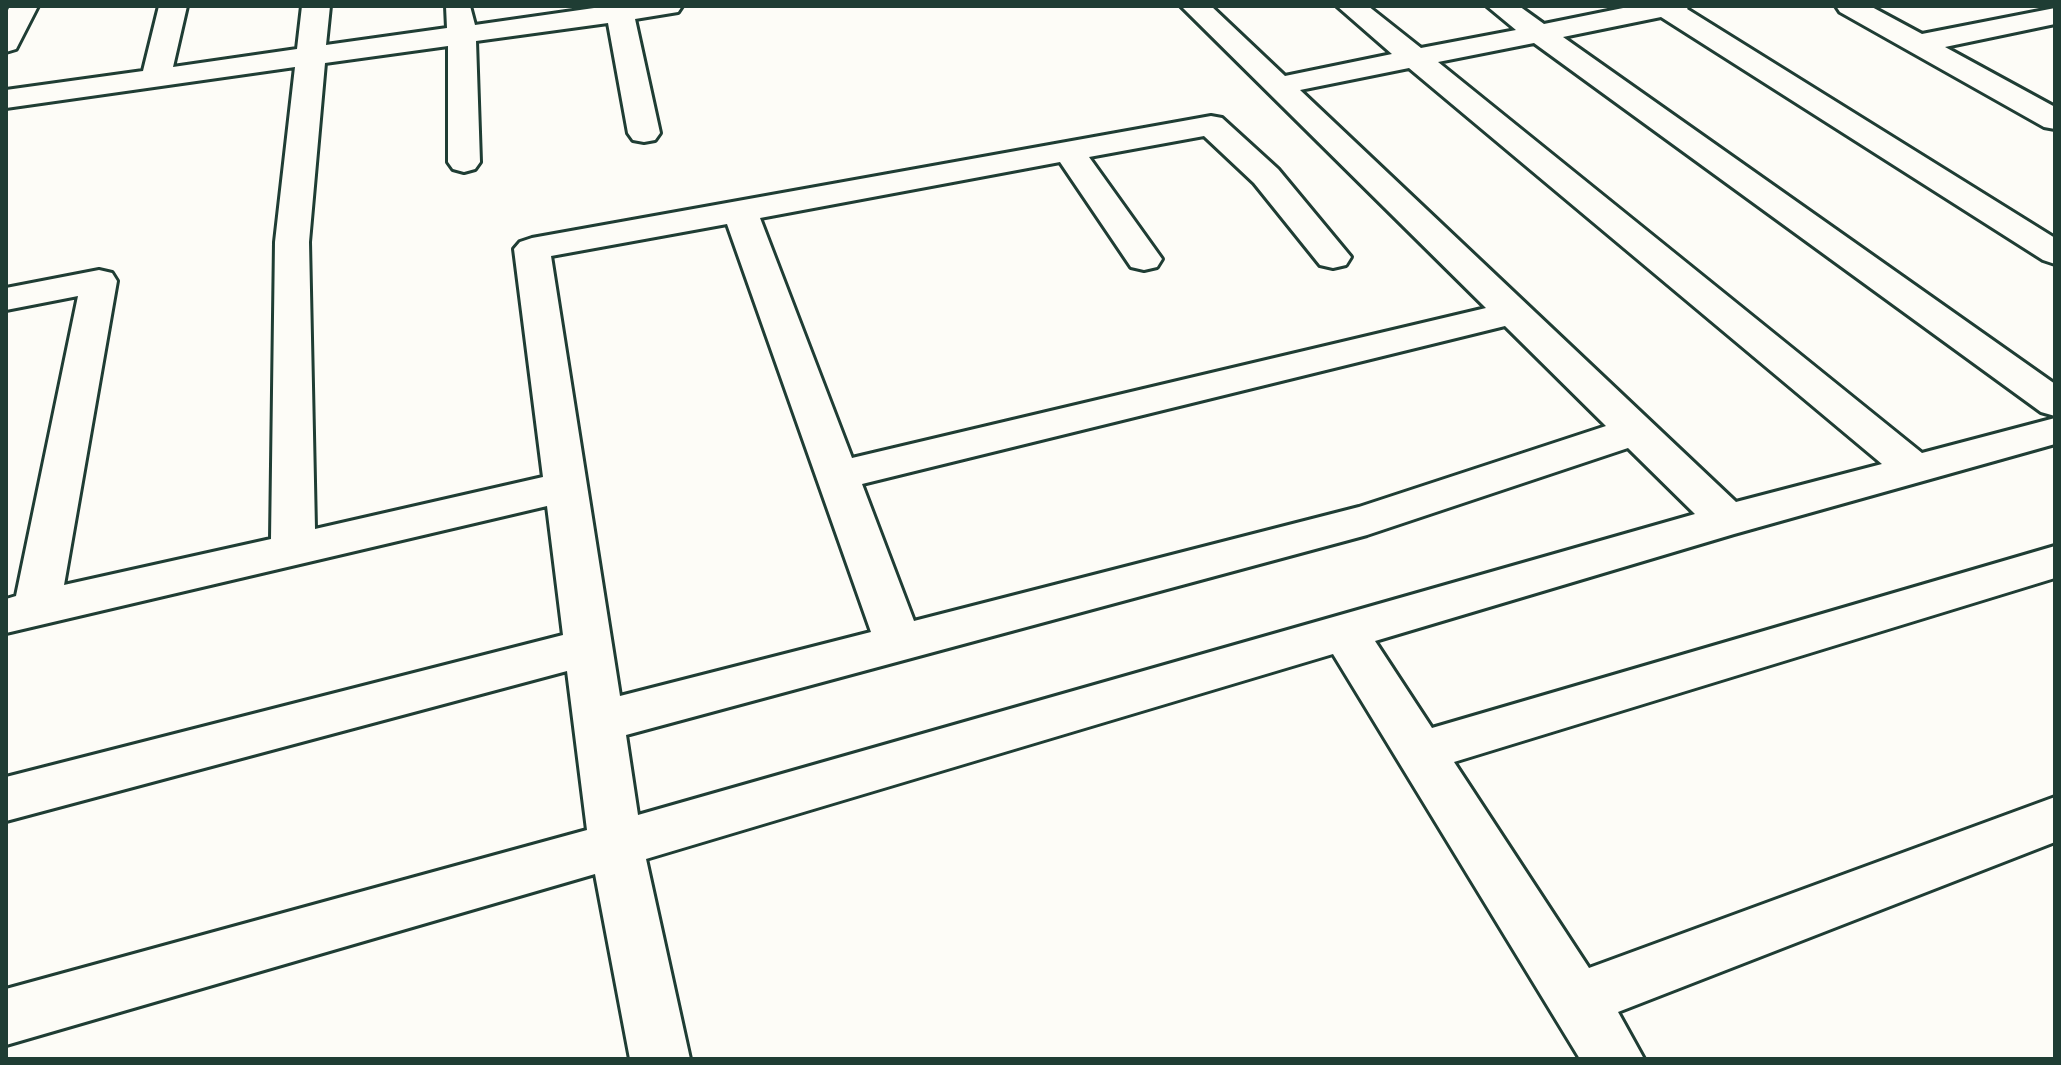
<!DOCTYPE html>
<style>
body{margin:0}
#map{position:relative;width:2061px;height:1065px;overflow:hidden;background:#fdfcf7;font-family:Sriracha,sans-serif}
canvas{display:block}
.frame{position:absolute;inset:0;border:8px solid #1f3d34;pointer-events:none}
</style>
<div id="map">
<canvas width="2061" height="1065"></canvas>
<div class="frame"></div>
</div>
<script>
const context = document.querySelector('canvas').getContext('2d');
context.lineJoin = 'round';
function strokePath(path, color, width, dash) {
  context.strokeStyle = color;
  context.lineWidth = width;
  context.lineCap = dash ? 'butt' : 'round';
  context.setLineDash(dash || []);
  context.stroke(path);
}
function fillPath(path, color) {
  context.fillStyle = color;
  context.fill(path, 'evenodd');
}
const minor = new Path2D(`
 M10 6H38L16 49 6 52V14Z
 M159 6H187L173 67 297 49 302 6H330L326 45 447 28 446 6H470L475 25 608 6H682L678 12 635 19 660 133 655 140 644 142 633 140 628 133 608 23 476 41 480 162 475 169 464 172 453 169 448 162V46L325 63 309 242 315 529 543 477 514 249 520 242 532 238 1211 116 1222 118 1278 169 1351 257 1346 265 1333 268 1320 265 1254 183 1204 136 1089 157 1162 259 1157 267 1144 270 1131 267 1060 162 760 218 852 458 1486 308 1181 6H1211L1285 76 1392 54 1337 6H1368L1421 48 1516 30 1487 6H1519L1544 24 1633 6H1689L1687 9 2055 238V264L2043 260 1661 17 1563 37 2055 384V416L2041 412 1534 43 1438 62 1922 453 2055 418V444L1734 534 1375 641 1432 728 2055 546V578L1454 762 1589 968 2055 797V842L1618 1012 1644 1059H1580L1333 654 646 859 690 1059H630L595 874 6 1045V989L587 830 567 671 6 821V777L563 635 547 506 6 633V599L16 596 78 296 6 310V288L99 270 112 273 117 281 64 585 271 539 275 242 295 67 6 108V90L143 71ZM1409 68 1882 464 1736 502 1300 90ZM727 224 871 632 620 696 551 256ZM1505 326 1606 426 1359 507 914 621 862 484ZM1628 448 1695 514 638 815 626 735 1367 535Z
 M1836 6H1870L1922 34 2055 8V24L1945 47 2055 107V129L2044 127 1840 12Z`);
strokePath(minor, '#1f3d34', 6);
fillPath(minor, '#fdfcf7');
</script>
